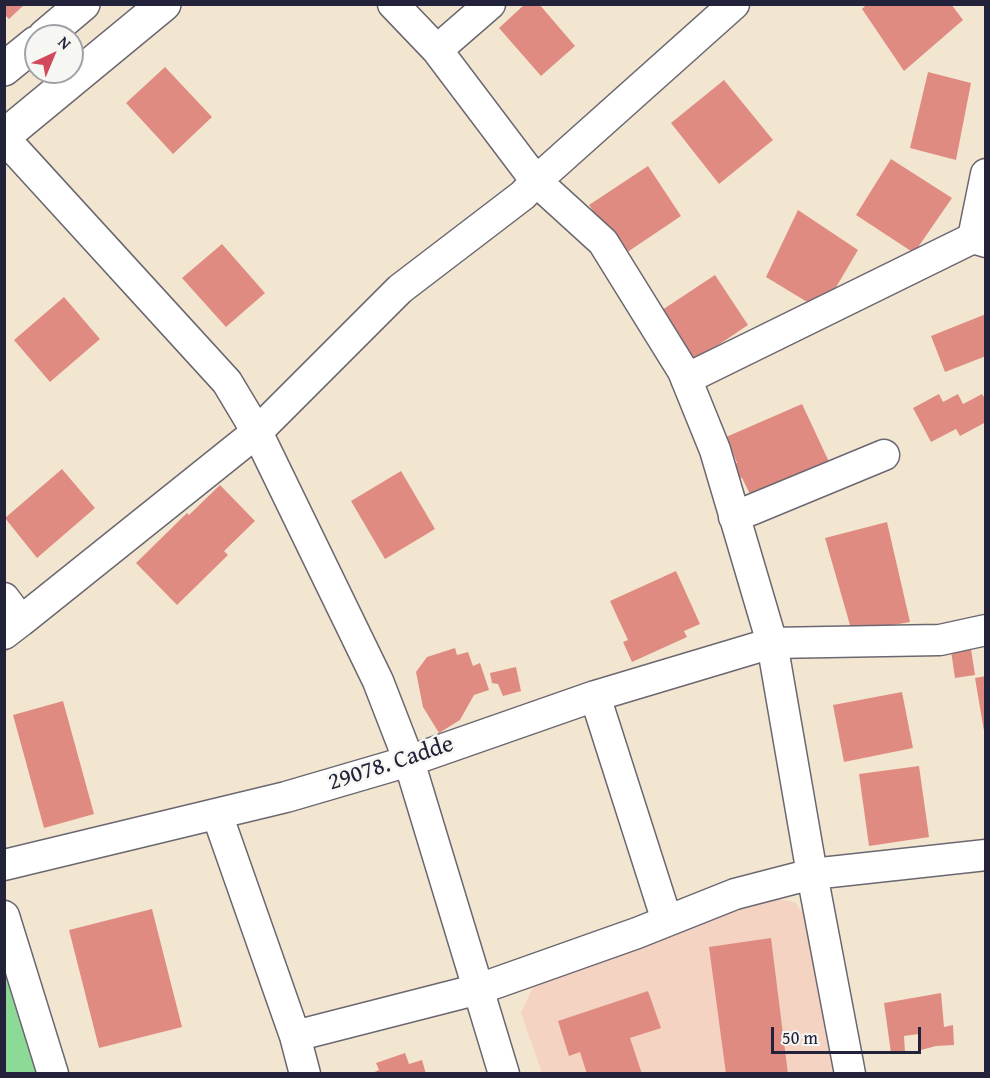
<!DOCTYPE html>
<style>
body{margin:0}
#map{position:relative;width:990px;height:1078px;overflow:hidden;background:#f3e6d1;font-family:"Gentium Book Plus",serif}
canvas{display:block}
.frame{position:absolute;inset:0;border:6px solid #22223b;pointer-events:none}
.north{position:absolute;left:24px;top:24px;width:60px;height:60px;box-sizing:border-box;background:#f6f6f2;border:2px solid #a1a1a9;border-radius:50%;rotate:44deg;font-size:16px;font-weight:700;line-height:24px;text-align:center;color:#22223b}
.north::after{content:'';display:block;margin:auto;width:21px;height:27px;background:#d1495b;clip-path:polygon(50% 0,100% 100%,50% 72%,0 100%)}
.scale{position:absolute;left:771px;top:1027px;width:150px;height:27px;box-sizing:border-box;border:3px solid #22223b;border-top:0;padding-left:8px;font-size:18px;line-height:21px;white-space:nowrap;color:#22223b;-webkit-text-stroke:4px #f6f6f2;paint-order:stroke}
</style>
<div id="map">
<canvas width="990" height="1078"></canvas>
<div class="frame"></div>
<div class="north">N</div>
<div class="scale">50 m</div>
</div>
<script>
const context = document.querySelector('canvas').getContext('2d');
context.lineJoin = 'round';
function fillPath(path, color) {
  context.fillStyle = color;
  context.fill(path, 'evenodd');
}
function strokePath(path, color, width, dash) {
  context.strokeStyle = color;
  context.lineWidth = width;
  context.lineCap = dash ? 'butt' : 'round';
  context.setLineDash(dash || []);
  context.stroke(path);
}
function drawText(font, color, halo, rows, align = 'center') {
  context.font = font + ' "Gentium Book Plus",serif';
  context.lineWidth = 5;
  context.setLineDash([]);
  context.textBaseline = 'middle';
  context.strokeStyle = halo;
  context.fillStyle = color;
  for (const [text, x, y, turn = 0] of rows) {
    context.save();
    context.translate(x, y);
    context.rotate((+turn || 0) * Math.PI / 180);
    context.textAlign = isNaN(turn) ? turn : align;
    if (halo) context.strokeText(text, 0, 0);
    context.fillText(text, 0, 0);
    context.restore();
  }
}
fillPath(new Path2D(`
 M771 898 795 902 807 920 836 1073H542L521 1013 535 983Z`), '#f5d3c2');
fillPath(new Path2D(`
 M5 959 37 1073H5Z`), '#8dd996');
fillPath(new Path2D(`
 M4 4H25L9 19 4 14Z
 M525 4H539L575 46 541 76 499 28Z
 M867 4H951L963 20 904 71 862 9Z
 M165 67 212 117 173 154 126 103Z
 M928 72 971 83 956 160 910 148Z
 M724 80 773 140 719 184 671 123Z
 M891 159 952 198 914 253 856 215Z
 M648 166 681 216 623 255 589 205Z
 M798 210 858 250 822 311 766 277Z
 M222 244 265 293 226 327 182 278Z
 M715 275 748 325 690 364 656 314Z
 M64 297 100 339 50 382 14 340Z
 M986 314V356L945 372 931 336Z
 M939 394 943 402 958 394 963 404 982 394 986 400V422L960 436 956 429 931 442 913 408Z
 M802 404 831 466 754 502 742 478 735 477 731 466 737 463 726 437Z
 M62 469 95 508 37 558 5 518Z
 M401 471 435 529 385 559 351 501Z
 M220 485 255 521 224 551 228 555 177 605 136 563 187 513 189 515Z
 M887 522 910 622 852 632 825 538Z
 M676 571 700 624 684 631 687 637 632 662 623 642 628 640 610 601Z
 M455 648 457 655 468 652 473 666 480 663 489 690 474 695 460 720 439 733 423 707 416 672 427 657Z
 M971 649 975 675 955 678 951 651Z
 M516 667 521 691 503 696 498 684 492 683 490 673Z
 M986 676V731H984L975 678Z
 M902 692 913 748 844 762 833 705Z
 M63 701 94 814 44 828 13 715Z
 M919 766 929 837 869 846 859 774Z
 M152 909 182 1027 99 1048 69 930Z
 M771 938 788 1074H726L709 947Z
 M648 991 661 1028 630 1038 642 1074H587L580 1052 569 1056 558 1021Z
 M941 993 944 1027 953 1025 954 1045 936 1046 921 1050 919 1034 904 1036 905 1052 891 1053 884 1003Z
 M405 1053 409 1064 422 1060 426 1074H370L379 1070 376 1063Z`), '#e08b81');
const minor = new Path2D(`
 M393 4 437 50 536 181 603 242 683 371 715 450 772 643 812 874 850 1074
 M437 50 490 4
 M4 138 227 382 257 432 378 681 409 761 504 1074
 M973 238 986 174
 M686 379 973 238 986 242
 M734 517 884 455
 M4 598 21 621 4 634
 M21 621 257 432 400 289 523 195 536 181 734 4
 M595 696 667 921
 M217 814 295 1036 305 1074
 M4 865 286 797 409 761 595 696 772 643 940 640 986 630
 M4 916 53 1074
 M295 1036 479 989 637 933 735 894 812 874 986 855`);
const major = new Path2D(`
 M45 36 83 4
 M4 69 36 43
 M4 136 164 4`);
strokePath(minor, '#6b6770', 33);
strokePath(major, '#6b6770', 36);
strokePath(minor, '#fff', 30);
strokePath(major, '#fff', 33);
drawText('24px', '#22223b', '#f6f6f2', [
 ["29078. Cadde",391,764,-18]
]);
</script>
